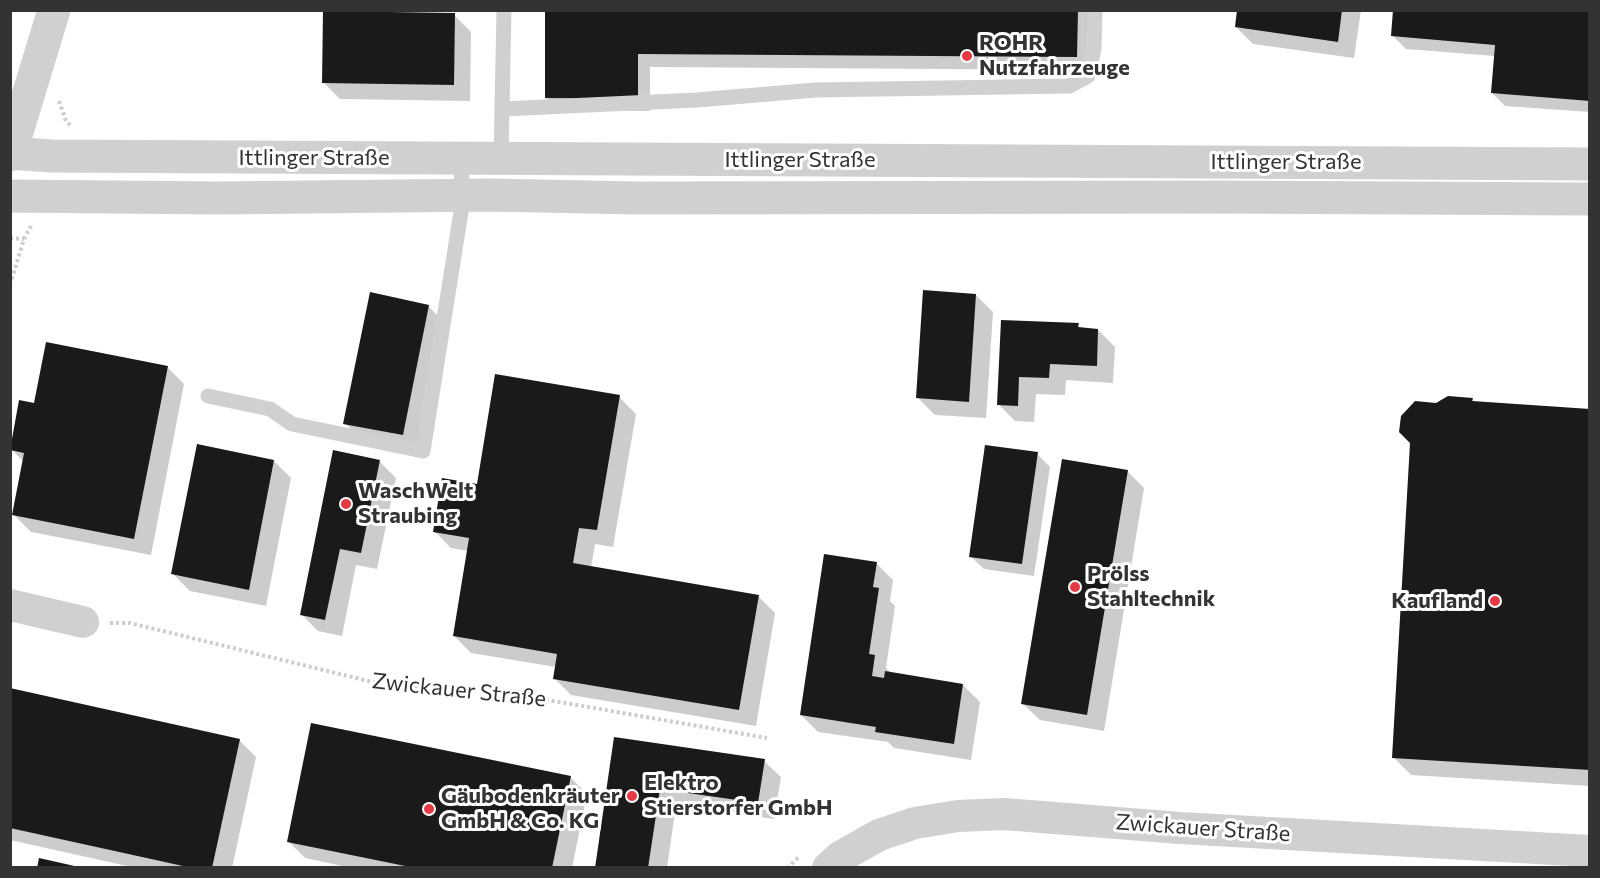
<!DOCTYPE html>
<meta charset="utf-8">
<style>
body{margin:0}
#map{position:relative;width:1600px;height:878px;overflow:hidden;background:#fff;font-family:Commissioner,sans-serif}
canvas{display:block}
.frame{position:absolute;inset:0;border:12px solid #333;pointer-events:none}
</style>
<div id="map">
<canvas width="1600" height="878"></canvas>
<div class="frame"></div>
</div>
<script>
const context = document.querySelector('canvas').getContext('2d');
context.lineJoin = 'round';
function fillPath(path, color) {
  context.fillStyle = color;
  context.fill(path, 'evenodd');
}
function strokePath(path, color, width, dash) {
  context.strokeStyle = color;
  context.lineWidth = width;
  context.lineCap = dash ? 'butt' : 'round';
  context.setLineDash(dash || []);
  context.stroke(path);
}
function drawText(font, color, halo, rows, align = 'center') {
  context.font = font + ' Commissioner,sans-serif';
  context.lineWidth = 6;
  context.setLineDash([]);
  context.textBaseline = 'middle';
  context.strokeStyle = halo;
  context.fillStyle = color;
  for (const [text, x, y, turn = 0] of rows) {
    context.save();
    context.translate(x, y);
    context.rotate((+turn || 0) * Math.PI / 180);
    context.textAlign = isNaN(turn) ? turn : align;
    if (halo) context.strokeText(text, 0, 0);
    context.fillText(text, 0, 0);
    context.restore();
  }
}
fillPath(new Path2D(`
 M547 10H1090V70L650 67V111H559L546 98Z
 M1239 10H1361L1354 58 1253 44 1236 27Z
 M1590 10V112L1505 106 1492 93 1495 56 1406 49 1393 36Z
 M454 15 471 32 470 101 340 99 323 82Z
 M976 295 993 312 986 418 935 415 918 398Z
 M428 306 445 323 419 452 362 440 345 423Z
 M1002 321 1078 325 1082 329 1098 330 1115 347 1113 383 1066 380 1065 395 1036 394 1034 422 1015 421 998 404Z
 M167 367 184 384 151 555 31 532 14 515 24 462 11 449 35 405Z
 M619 397 636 414 613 547 595 544 591 568 758 596 775 613 756 726 571 695 554 678 556 667 471 653 454 636 469 551 451 548 434 531 478 486Z
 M1472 399 1476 403 1590 410V786L1411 775 1394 758 1436 404Z
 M1037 454 1050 467 1034 576 984 569 970 556Z
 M274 461 291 478 266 606 190 591 173 574Z
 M379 461 396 478 377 569 356 565 342 636 318 631 301 614Z
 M1127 471 1144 488 1104 731 1040 720 1023 704Z
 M876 563 893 580 890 601 895 606 886 668 892 674 963 685 980 702 971 760 894 748 888 742 818 732 801 715Z
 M10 690 239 740 256 757 232 868H136L10 840Z
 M616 738 764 761 781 777 774 819 676 805 667 868H596Z
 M570 777 587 794 572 868H352L305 858 288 841Z`), '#0003');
fillPath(new Path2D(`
 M545 10H1078L1077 57 638 54V99L545 98Z
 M1237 10H1342L1338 42 1235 27Z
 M1393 10H1590V101L1491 93 1495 45 1391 36Z
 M323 11 455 13 454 85 322 83Z
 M923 290 976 294 969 402 916 398Z
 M370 292 429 305 403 435 343 424Z
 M1001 320 1079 323 1078 327 1098 329 1097 366 1050 364 1049 378 1019 377 1018 406 997 405Z
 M46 342 168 366 134 539 12 515 24 453 10 450 19 400 34 403Z
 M495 374 620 395 597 530 579 528 573 563 759 595 739 710 553 679 557 654 453 636 469 538 433 532 442 478 477 484Z
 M1448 396 1473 398 1472 401 1590 409V770L1392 758 1410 443 1399 432 1401 416 1415 401 1436 403Z
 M197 444 274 460 249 590 171 574Z
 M985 445 1038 452 1022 564 969 557Z
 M333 450 380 460 361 553 340 549 325 620 300 615Z
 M1062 459 1128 470 1087 715 1021 704Z
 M824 554 877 562 873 587 879 588 869 654 875 655 872 676 884 678 885 671 963 684 954 744 875 732 876 727 800 715Z
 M10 688 240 739 212 868H192L10 828Z
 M311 723 571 776 552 868H415L287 842Z
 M614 737 765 759 758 803 660 789 648 868H595Z
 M39 858 79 867 78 868H37Z`), '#1a1a1a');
strokePath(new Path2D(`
 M59 101 66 121 71 126
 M10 238 24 239
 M10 285 24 239 31 226
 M110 623H130L385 685 465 689 519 695 767 738
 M787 868 800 856`), '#cdcdcd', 4, [3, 3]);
strokePath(new Path2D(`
 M502 109 697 100 816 90 1069 86 1088 76 1094 49 1095 10
 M501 158 504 10
 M208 396 270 409 292 424 423 451 461 212 462 158`), '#d0d0d0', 15);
strokePath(new Path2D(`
 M10 605 83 622
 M828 868 840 857 879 835 915 823 958 816 1004 814 1180 828 1590 851`), '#d0d0d0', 32);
strokePath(new Path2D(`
 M10 153 51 156 1590 164
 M10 155 54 10
 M10 196 219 198 489 195 638 198 1220 197 1590 199`), '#d0d0d0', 33);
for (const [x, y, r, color] of [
 [967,56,6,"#e63946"],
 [346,504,6,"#e63946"],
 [1075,587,6,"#e63946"],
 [1495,601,6,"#e63946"],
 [632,796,6,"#e63946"],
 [429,809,6,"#e63946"]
]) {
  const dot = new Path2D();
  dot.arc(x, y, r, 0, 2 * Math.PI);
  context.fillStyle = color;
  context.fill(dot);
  strokePath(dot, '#fff', 2);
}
drawText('bold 22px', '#333', '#fff', [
 ["ROHR",979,43],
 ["Nutzfahrzeuge",979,68],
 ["WaschWelt",358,491],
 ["Straubing",358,516],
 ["Prölss",1087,574],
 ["Stahltechnik",1087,599],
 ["Kaufland",1483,601,"right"],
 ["Elektro",644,783],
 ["Stierstorfer GmbH",644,808],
 ["Gäubodenkräuter",441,796],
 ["GmbH & Co. KG",441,821]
], 'left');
drawText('22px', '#333', '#fff', [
 ["Ittlinger Straße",314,158],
 ["Ittlinger Straße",800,160],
 ["Ittlinger Straße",1286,162],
 ["Zwickauer Straße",459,690,6],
 ["Zwickauer Straße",1203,828,4]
]);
</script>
